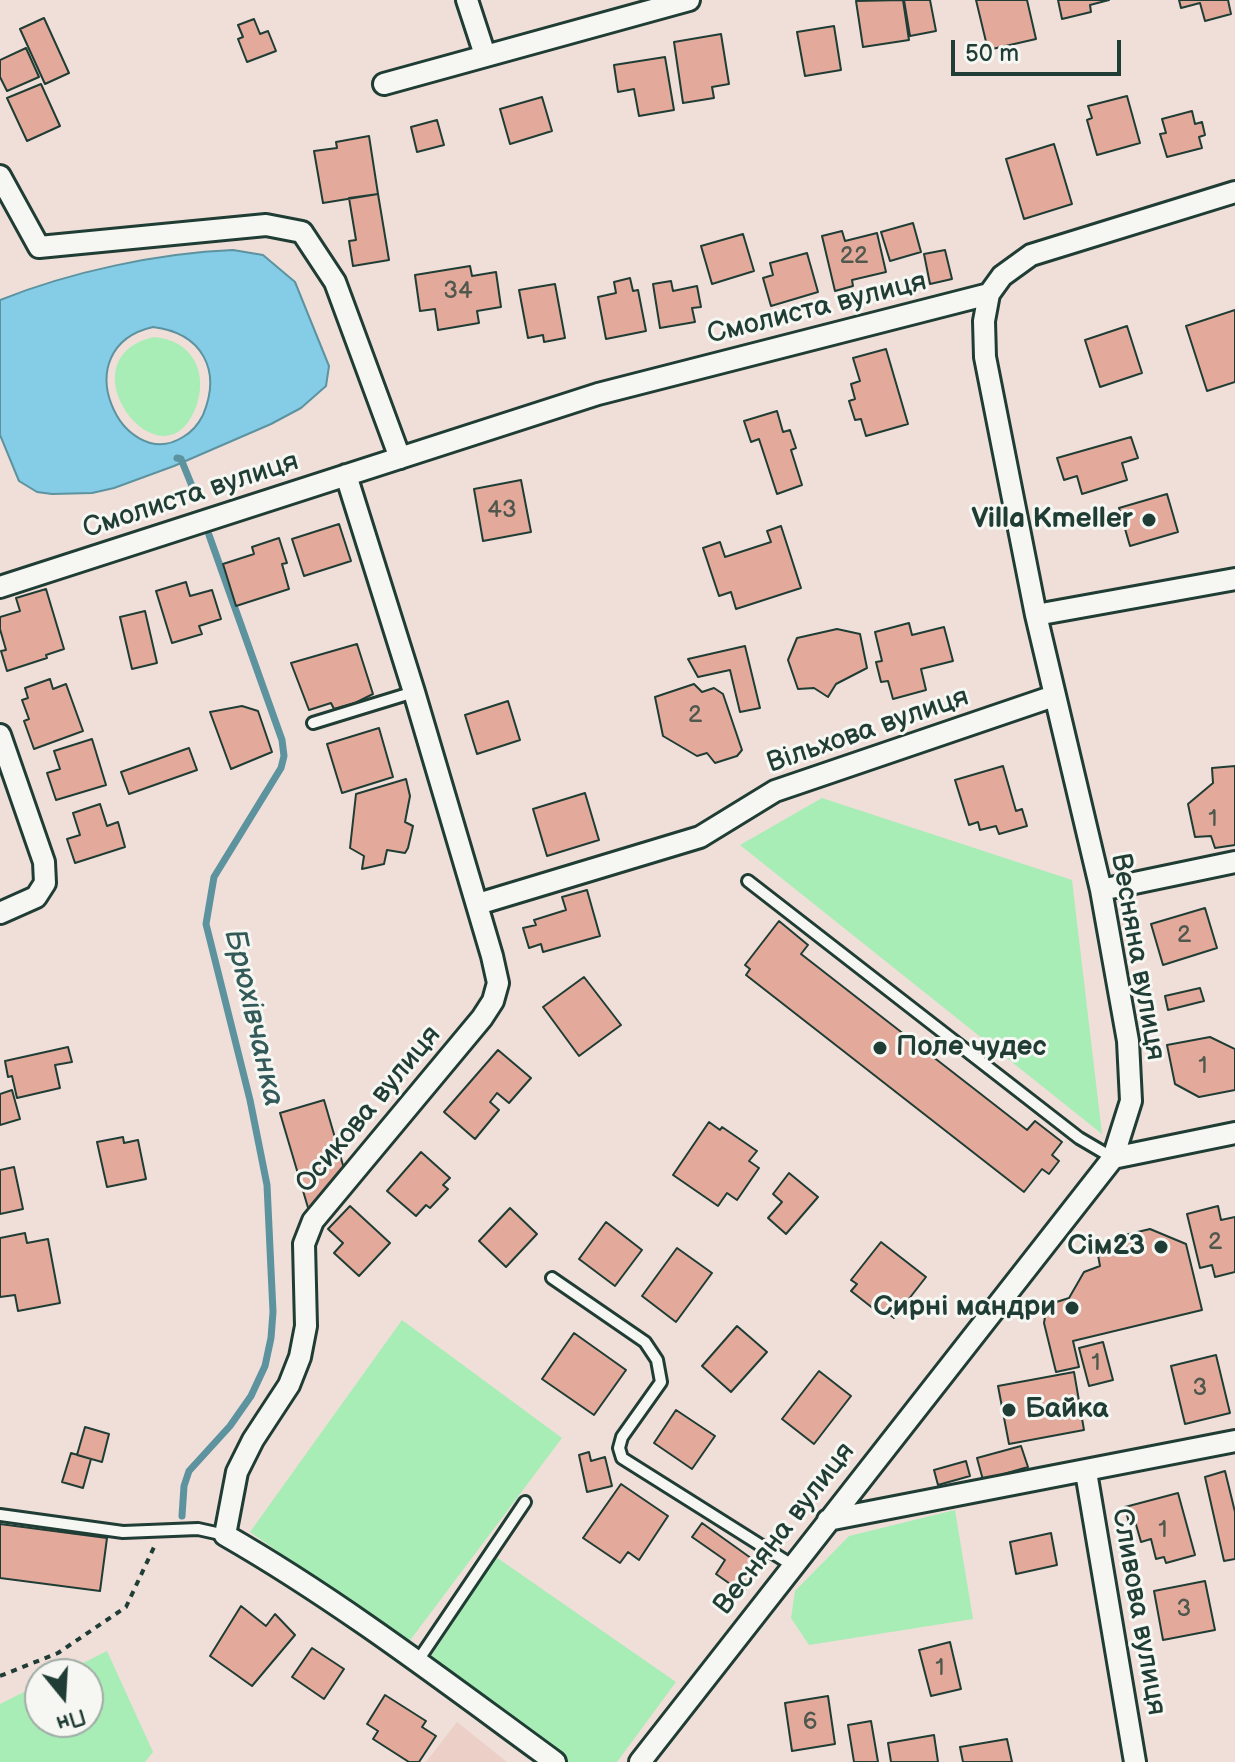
<!DOCTYPE html>
<meta charset="utf-8">
<style>
body{margin:0}
#map{position:relative;width:1235px;height:1762px;overflow:hidden;background:#f0dfd8;font-family:"Balsamiq Sans",sans-serif}
canvas{display:block}
.north{position:absolute;left:24px;top:1658px;width:80px;height:80px;box-sizing:border-box;background:#f6f6f2;border:2px solid #a0aca6;border-radius:50%;rotate:162deg;font-size:22px;font-weight:700;line-height:32px;text-align:center;color:#1f3d34}
.north::after{content:'';display:block;margin:auto;width:28px;height:36px;background:#1f3d34;clip-path:polygon(50% 0,100% 100%,50% 72%,0 100%)}
.scale{position:absolute;left:951px;top:40px;width:170px;height:36px;box-sizing:border-box;border:4px solid #1f3d34;border-top:0;padding-left:10px;font-size:24px;line-height:28px;white-space:nowrap;color:#1f3d34;-webkit-text-stroke:6px #f6f6f2;paint-order:stroke}
</style>
<div id="map">
<canvas width="1235" height="1762"></canvas>
<div class="north">Пн</div>
<div class="scale">50 m</div>
</div>
<script>
const context = document.querySelector('canvas').getContext('2d');
context.lineJoin = 'round';
function fillPath(path, color) {
  context.fillStyle = color;
  context.fill(path, 'evenodd');
}
function strokePath(path, color, width, dash) {
  context.strokeStyle = color;
  context.lineWidth = width;
  context.lineCap = dash ? 'butt' : 'round';
  context.setLineDash(dash || []);
  context.stroke(path);
}
function drawText(font, color, halo, rows, align = 'center') {
  context.font = font + ' "Balsamiq Sans",sans-serif';
  context.lineWidth = 6;
  context.setLineDash([]);
  context.textBaseline = 'middle';
  context.strokeStyle = halo;
  context.fillStyle = color;
  for (const [text, x, y, turn = 0] of rows) {
    context.save();
    context.translate(x, y);
    context.rotate((+turn || 0) * Math.PI / 180);
    context.textAlign = isNaN(turn) ? turn : align;
    if (halo) context.strokeText(text, 0, 0);
    context.fillText(text, 0, 0);
    context.restore();
  }
}
fillPath(new Path2D(`
 M457 1722 507 1762H426Z`), '#eccfc6');
fillPath(new Path2D(`
 M154 337C192 340 209 372 196 407 163 494 59 359 154 337Z
 M822 798 1072 880 1102 1134 740 845Z
 M402 1320 562 1438 408 1643 250 1532Z
 M955 1510 973 1619 809 1645 791 1618 795 1591 849 1536Z
 M496 1557 676 1682 617 1762H567L424 1667Z
 M107 1651 153 1752 145 1762H0V1704L40 1684V1722H88V1674H61Z`), '#a8ecb6');
const water = new Path2D(`
 M233 250 263 255 295 282 329 366 326 386 301 408 271 424 174 466 114 488 92 493 52 494 37 492 19 481 0 435V300C70 272 158 253 233 250ZM153 327C202 333 222 370 203 415 198 425 192 432 183 437 123 475 62 348 153 327Z`);
fillPath(water, '#85cce7');
strokePath(water, '#5c939f', 2);
strokePath(new Path2D(`
 M177 458 181 459 194 491
 M182 1516 184 1486 189 1471 230 1426 251 1396 265 1366 271 1338 273 1312 267 1185 250 1100 206 924 214 877 281 768 284 756 282 740 209 535`), '#5c939f', 7);
const building = new Path2D(`
 M903 0 909 40 863 47 856 1Z
 M904 0H930L936 31 910 36Z
 M976 0H1027L1036 39 988 50Z
 M1058 0H1109L1090 5 1091 12 1062 19Z
 M1179 0H1228L1231 14 1205 21 1200 3 1181 8Z
 M44 18 69 73 45 84 20 29Z
 M254 19 260 34 268 31 276 51 247 62 238 39 243 37 238 25Z
 M834 26 841 70 805 76 797 32Z
 M721 34 729 84 712 87 714 98 683 103 674 42Z
 M26 48 39 77 7 91 0 77V60Z
 M665 57 674 110 639 116 634 89 618 92 614 65Z
 M41 84 60 126 27 141 7 98Z
 M1127 96 1140 143 1097 155 1087 120 1092 118 1088 106Z
 M542 97 552 131 510 144 500 109Z
 M1192 111 1195 124 1202 122 1205 135 1199 137 1202 148 1167 157 1160 134 1166 133 1162 119Z
 M437 120 444 145 417 152 411 127Z
 M369 136 378 194 323 203 314 151 337 148 336 142Z
 M1054 144 1072 204 1024 219 1006 159Z
 M378 194 389 260 353 266 349 241 356 240 349 198Z
 M913 223 921 252 890 261 881 232Z
 M842 231 845 241 877 233 886 272 852 280 853 286 835 291 822 236Z
 M743 234 754 271 712 284 701 246Z
 M945 250 952 279 930 284 924 254Z
 M807 253 818 292 771 306 763 278 773 275 770 263Z
 M470 266 472 276 496 272 501 307 477 311 479 323 438 330 435 309 420 311 415 275Z
 M630 278 633 291 638 290 646 331 606 339 598 297 616 293 614 282Z
 M671 281 673 291 697 286 701 307 692 308 695 322 660 328 653 284Z
 M555 284 565 338 544 342 543 335 528 338 519 290Z
 M1235 310V382L1207 391 1186 326Z
 M1127 326 1142 373 1100 387 1085 340Z
 M886 349 908 424 866 436 861 419 855 420 849 401 855 399 851 384 860 381 853 358Z
 M777 411 783 432 790 430 796 448 791 450 802 485 777 494 759 439 751 442 744 421Z
 M1131 437 1138 458 1122 463 1127 480 1082 494 1077 476 1064 480 1057 458Z
 M521 480 531 532 483 541 474 489Z
 M1167 494 1178 532 1130 546 1119 508Z
 M339 524 351 561 304 576 292 539Z
 M781 526 801 588 736 609 731 592 719 596 703 548 720 542 725 557 771 542 767 531Z
 M279 538 287 563 282 564 289 589 236 606 223 564 254 554 252 547Z
 M186 582 190 596 212 590 221 619 199 626 202 634 172 643 156 591Z
 M46 589 64 649 46 655 47 658 7 671 1 651 6 650 0 629V617L20 611 16 598Z
 M145 611 157 663 132 669 120 617Z
 M909 623 912 635 944 627 953 661 921 669 926 690 893 699 888 681 881 682 876 662 882 661 875 632Z
 M837 629 860 634 867 668 836 684 828 697 814 688 798 689 788 660 797 638Z
 M357 644 373 694 355 703 334 709 331 703 309 710 291 663Z
 M745 646 760 708 740 712 730 670 698 677 688 659Z
 M50 679 53 689 66 684 83 731 34 749 24 721 29 719 22 700 28 698 25 688Z
 M694 684 702 692 714 688 723 694 742 750 737 756 715 763 707 753 697 756 663 736 655 697Z
 M508 701 520 740 477 754 465 715Z
 M242 706 258 711 272 752 231 769 210 712Z
 M379 728 393 777 342 793 327 744Z
 M92 739 106 785 56 800 47 773 60 769 54 751Z
 M189 748 197 770 129 794 121 772Z
 M1003 766 1016 811 1022 809 1027 826 999 834 996 826 980 830 978 822 969 825 955 780Z
 M1235 766V845L1215 848 1211 836 1195 837 1188 804 1213 783 1212 768Z
 M406 779 410 796 405 822 413 826 408 848 405 853 387 850 384 864 362 869 364 856 350 848 356 794Z
 M585 793 599 840 547 856 533 809Z
 M100 804 107 826 118 822 125 847 75 863 67 839 80 835 73 813Z
 M587 890 600 936 543 952 541 944 529 948 523 928 536 925 534 920 566 910 562 897Z
 M1205 908 1217 948 1163 965 1151 924Z
 M779 921 808 945 801 954 1027 1130 1035 1121 1062 1142 1052 1155 1059 1161 1049 1174 1042 1169 1024 1192 746 975 750 969 745 965Z
 M584 977 621 1025 579 1056 543 1007Z
 M1200 988 1204 1001 1168 1010 1165 996Z
 M1210 1037 1235 1049V1090L1199 1097 1175 1084 1167 1045Z
 M68 1047 72 1062 55 1065 60 1088 17 1098 12 1076 8 1077 5 1061Z
 M498 1050 531 1078 509 1103 497 1093 490 1102 499 1110 475 1139 444 1112Z
 M12 1090 20 1119 0 1125V1094Z
 M324 1100 345 1172 309 1211 280 1113Z
 M709 1122 720 1130 722 1127 757 1151 749 1161 759 1168 737 1200 727 1193 718 1206 673 1175Z
 M123 1137 124 1143 138 1140 146 1179 107 1187 97 1142Z
 M421 1152 450 1178 443 1185 448 1189 430 1208 426 1205 416 1216 387 1191Z
 M14 1167 23 1209 0 1214V1170Z
 M789 1173 818 1197 786 1234 768 1218 782 1202 773 1194Z
 M350 1206 390 1243 359 1276 334 1253 343 1243 328 1229Z
 M1218 1206 1221 1220 1235 1217V1272L1215 1277 1212 1265 1200 1268 1187 1214Z
 M510 1208 537 1234 506 1267 479 1241Z
 M606 1222 642 1250 615 1286 579 1259Z
 M1150 1229 1186 1244 1202 1310 1073 1341 1079 1367 1056 1372 1044 1323 1047 1305 1069 1298 1084 1272 1100 1266 1098 1255 1116 1251 1125 1235Z
 M25 1233 27 1243 48 1239 60 1303 18 1311 15 1295 0 1297V1238Z
 M881 1242 926 1277 894 1318 882 1309 879 1313 851 1291 857 1284 851 1280Z
 M677 1248 712 1273 676 1322 642 1296Z
 M737 1326 767 1352 731 1392 702 1366Z
 M574 1333 626 1370 594 1415 542 1379Z
 M1103 1342 1113 1380 1089 1386 1079 1348Z
 M1216 1355 1230 1413 1185 1424 1171 1366Z
 M819 1371 851 1396 814 1444 782 1419Z
 M1074 1372 1084 1430 1009 1444 998 1386Z
 M676 1410 715 1436 692 1469 654 1443Z
 M85 1427 109 1434 102 1462 77 1455Z
 M1021 1446 1028 1467 983 1480 977 1458Z
 M589 1452 591 1461 605 1457 612 1486 587 1492 579 1455Z
 M71 1453 91 1459 83 1488 62 1482Z
 M966 1461 970 1476 938 1485 934 1470Z
 M1225 1471 1235 1512V1559L1224 1561 1205 1477Z
 M621 1484 668 1516 639 1560 628 1552 620 1563 583 1538Z
 M1178 1493 1195 1555 1166 1563 1164 1557 1156 1559 1151 1539 1141 1542 1135 1521 1129 1523 1125 1507Z
 M702 1523 762 1566 743 1593 716 1574 725 1560 692 1537Z
 M0 1524 107 1538 100 1591 0 1578Z
 M1051 1533 1057 1565 1016 1574 1010 1542Z
 M1205 1581 1215 1630 1163 1640 1154 1591Z
 M241 1606 266 1626 275 1614 295 1635 252 1686 210 1656Z
 M950 1642 961 1689 931 1696 919 1650Z
 M312 1648 344 1669 324 1699 292 1677Z
 M385 1695 426 1721 422 1727 436 1736 419 1762H409L373 1739 378 1731 367 1724Z
 M828 1696 835 1744 792 1751 785 1703Z
 M871 1721 878 1762H854L848 1725Z
 M934 1735 938 1762H891L888 1743Z
 M1007 1739 1012 1762H963L960 1747Z`);
fillPath(building, '#e3aa9c');
strokePath(building, '#1f3d34', 2);
const service = new Path2D(`
 M313 723 414 692
 M748 881 1079 1138 1113 1158
 M552 1278 645 1342 657 1360 661 1382 622 1437 619 1448 622 1458 792 1565
 M0 1515 123 1532 198 1529 225 1535
 M417 1662 525 1502`);
const minor = new Path2D(`
 M467 0 485 55
 M384 84 689 0
 M0 176 39 247 266 225 302 232 335 282 400 458
 M346 475 414 692 492 956 498 983 493 1001 482 1018 313 1221 304 1244 306 1326 300 1357 289 1385 253 1440 237 1472 225 1535C340 1601 448 1684 555 1762
 M0 587 598 394 989 294 1002 276 1031 255 1235 192
 M1036 615 1235 579
 M0 735 44 862 45 883 36 897 0 913
 M1101 890 1235 862
 M478 904 700 837 775 791 1054 696
 M1113 1158 1235 1133
 M1086 1472 1135 1762
 M828 1520 1235 1441
 M640 1762 1113 1158 1131 1101 1128 1041 1101 890 1036 615 985 357 984 321 989 294`);
strokePath(service, '#1f3d34', 16);
strokePath(minor, '#1f3d34', 26);
strokePath(new Path2D(`
 M0 1676 58 1653 126 1607 155 1545`), '#1f3d34', 4, [6, 6]);
strokePath(service, '#f6f6f2', 10);
strokePath(minor, '#f6f6f2', 20);
for (const [x, y, r, color] of [
 [1149,520,8,"#1f3d34"],
 [880,1048,8,"#1f3d34"],
 [1161,1247,8,"#1f3d34"],
 [1072,1308,8,"#1f3d34"],
 [1009,1410,8,"#1f3d34"]
]) {
  const dot = new Path2D();
  dot.arc(x, y, r, 0, 2 * Math.PI);
  context.fillStyle = color;
  context.fill(dot);
  strokePath(dot, '#f6f6f2', 3);
}
drawText('24px', '#50584e', null, [
 ["22",854,257],
 ["34",458,292],
 ["43",502,511],
 ["2",695,716],
 ["1",1213,820],
 ["2",1184,936],
 ["1",1203,1067],
 ["2",1215,1243],
 ["1",1096,1364],
 ["3",1200,1389],
 ["1",1163,1531],
 ["3",1184,1610],
 ["1",940,1669],
 ["6",810,1723]
]);
drawText('28px', '#1f3d34', '#f6f6f2', [
 ["Смолиста вулиця",817,309,-14],
 ["Смолиста вулиця",191,496,-18],
 ["Вільхова вулиця",868,731,-19],
 ["Весняна вулиця",1137,957,80],
 ["Осикова вулиця",369,1110,-50],
 ["Весняна вулиця",785,1529,-52],
 ["Сливова вулиця",1138,1612,80]
]);
drawText('bold 28px', '#1f3d34', '#f6f6f2', [
 ["Villa Kmeller",1133,520],
 ["Поле чудес",896,1048,"left"],
 ["Сім23",1145,1247],
 ["Сирні мандри",1056,1308],
 ["Байка",1025,1410,"left"]
], 'right');
drawText('italic 30px', '#335a58', '#f6f6f2', [
 ["Брюхівчанка",253,1018,77]
]);
</script>
